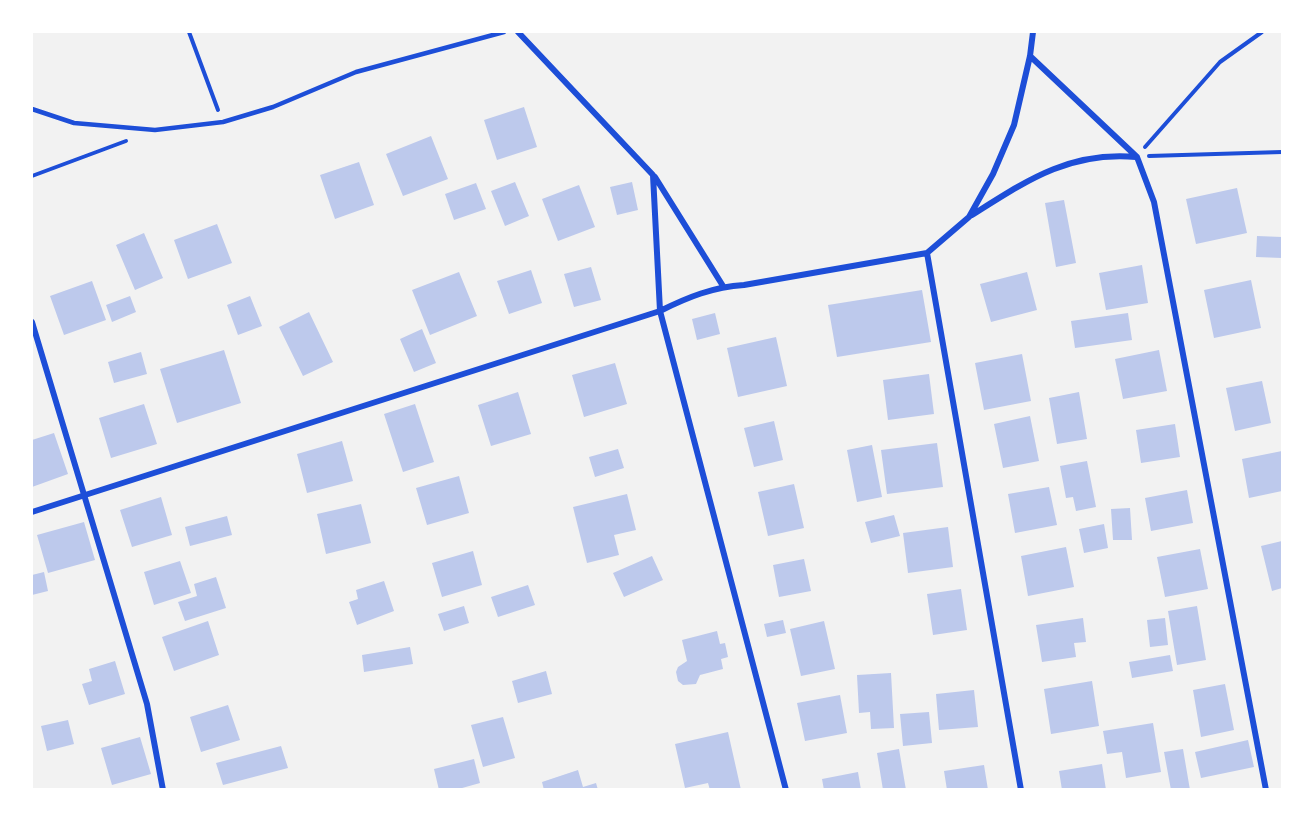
<!DOCTYPE html>
<style>
body{margin:0}
#map{position:relative;width:1314px;height:821px;overflow:hidden;background:#f2f2f2;font-family:"Open Sans",sans-serif}
canvas{display:block}
.frame{position:absolute;inset:0;border:33px solid #fff;pointer-events:none}
</style>
<div id="map">
<canvas width="1314" height="821"></canvas>
<div class="frame"></div>
</div>
<script>
const context = document.querySelector('canvas').getContext('2d');
context.lineJoin = 'round';
function fillPath(path, color) {
  context.fillStyle = color;
  context.fill(path, 'evenodd');
}
function strokePath(path, color, width, dash) {
  context.strokeStyle = color;
  context.lineWidth = width;
  context.lineCap = dash ? 'butt' : 'round';
  context.setLineDash(dash || []);
  context.stroke(path);
}
fillPath(new Path2D(`
 M524 107 537 147 497 160 484 120Z
 M431 136 448 179 403 196 386 154Z
 M359 162 374 205 335 219 320 175Z
 M515 182 529 216 505 226 491 191Z
 M632 182 638 210 617 215 610 187Z
 M476 183 486 209 454 220 445 194Z
 M579 185 595 227 558 241 542 199Z
 M1237 188 1247 233 1196 244 1186 199Z
 M1064 200 1076 263 1056 267 1045 203Z
 M217 224 232 263 188 279 174 240Z
 M144 233 163 278 135 290 116 245Z
 M1257 236 1282 237V258L1256 257Z
 M1142 265 1148 303 1106 310 1099 273Z
 M591 267 601 300 574 307 564 274Z
 M531 270 542 303 509 314 497 281Z
 M459 272 477 316 430 335 412 290Z
 M1027 272 1037 310 991 322 980 284Z
 M1251 280 1261 328 1214 338 1204 290Z
 M92 281 106 320 64 335 50 296Z
 M922 290 931 342 837 357 828 305Z
 M130 296 136 312 112 322 106 305Z
 M250 296 262 326 238 335 227 305Z
 M309 312 333 362 303 376 279 327Z
 M715 313 720 334 697 340 692 319Z
 M1128 313 1132 340 1075 348 1071 321Z
 M422 329 436 363 414 372 400 339Z
 M776 337 787 386 738 397 727 348Z
 M224 350 241 403 177 423 160 369Z
 M1159 350 1167 391 1123 399 1115 359Z
 M141 352 147 374 114 383 108 362Z
 M1022 354 1031 401 984 410 975 363Z
 M615 363 627 404 584 417 572 375Z
 M929 374 934 414 888 420 883 380Z
 M1262 381 1271 423 1235 431 1226 388Z
 M518 392 531 434 491 446 478 405Z
 M1079 392 1087 439 1057 444 1049 398Z
 M144 404 157 444 111 458 99 418Z
 M415 404 434 462 403 472 384 414Z
 M1030 416 1039 461 1003 468 994 424Z
 M774 421 783 460 754 467 744 428Z
 M1175 424 1180 457 1141 463 1136 430Z
 M54 433 68 474 32 487V440Z
 M342 441 353 481 307 493 297 454Z
 M937 443 943 487 887 494 881 450Z
 M872 445 882 497 857 502 847 450Z
 M618 449 624 468 595 477 589 457Z
 M1282 451V491L1249 498 1242 459Z
 M1087 461 1096 507 1076 511 1073 497 1066 498 1060 466Z
 M459 476 469 513 427 525 416 488Z
 M794 484 804 528 768 536 758 492Z
 M1049 487 1057 525 1015 533 1008 494Z
 M1187 490 1193 523 1151 531 1145 498Z
 M627 494 636 530 614 535 619 555 587 563 573 507Z
 M161 497 172 535 132 547 120 510Z
 M361 504 371 543 326 554 317 514Z
 M1130 508 1132 540H1113L1111 509Z
 M894 515 900 536 871 543 865 522Z
 M227 516 232 535 190 546 185 527Z
 M84 522 95 560 48 573 37 535Z
 M1104 524 1108 548 1084 553 1079 529Z
 M948 527 953 567 908 573 903 533Z
 M1282 541V588L1272 591 1261 546Z
 M1066 547 1074 587 1028 596 1021 556Z
 M1200 549 1208 589 1165 597 1157 557Z
 M473 551 482 585 442 597 432 563Z
 M652 556 663 580 624 597 613 573Z
 M804 559 811 591 779 597 773 565Z
 M180 561 191 593 154 605 144 572Z
 M44 572 48 591 32 595V575Z
 M216 577 226 608 185 621 178 602 197 596 194 584Z
 M384 581 394 611 357 625 349 602 358 599 356 590Z
 M528 585 535 605 498 617 491 597Z
 M961 589 967 630 933 635 927 594Z
 M464 606 469 623 444 631 438 614Z
 M1197 606 1206 660 1177 665 1168 611Z
 M1083 618 1086 642 1074 643 1076 657 1042 662 1036 625Z
 M1165 618 1168 645 1150 647 1147 620Z
 M783 620 786 633 767 637 764 624Z
 M208 621 219 655 174 671 162 637Z
 M824 621 835 669 801 676 790 629Z
 M717 631 720 644 725 643 728 657 721 659 723 669 700 675 696 684 683 685 678 681 676 672 678 667 687 661 682 640Z
 M410 647 413 664 364 672 362 655Z
 M1170 655 1173 671 1132 678 1129 662Z
 M115 661 125 694 89 705 82 684 92 681 89 669Z
 M546 671 552 694 518 703 512 681Z
 M891 673 894 728 871 729 870 712 859 713 857 675Z
 M1092 681 1099 726 1051 734 1044 689Z
 M1225 684 1234 730 1201 737 1193 690Z
 M974 690 978 727 939 730 936 694Z
 M840 695 847 733 805 741 797 703Z
 M228 705 240 740 201 752 190 717Z
 M929 712 932 743 903 746 900 714Z
 M503 717 515 758 483 767 471 725Z
 M68 720 74 744 47 751 41 726Z
 M1153 723 1161 772 1126 778 1122 752 1107 754 1103 731Z
 M728 732 741 790H710L708 783 685 788 675 744Z
 M140 737 151 774 112 785 101 748Z
 M1248 740 1254 767 1201 778 1195 752Z
 M281 746 288 768 223 785 216 763Z
 M899 749 906 790H883L877 753Z
 M1183 749 1190 790H1171L1164 752Z
 M474 759 480 783 455 790H439L434 769Z
 M1102 764 1106 790H1062L1059 771Z
 M984 765 988 790H947L944 771Z
 M578 770 583 787 596 783 598 790H544L542 782Z
 M858 772 861 790H824L822 779Z`), '#bdc9ec');
strokePath(new Path2D(`
 M189 32 218 110
 M1145 147 1220 62 1262 32
 M1149 156 1282 152
 M32 176 126 141`), '#1d4ed8', 4);
strokePath(new Path2D(`
 M32 109 74 123 155 130 223 122 273 107 356 72 504 32`), '#1d4ed8', 4.5);
strokePath(new Path2D(`
 M518 32 653 175 660 311 786 790
 M1030 56 1137 157 1154 202 1266 790
 M655 177 723 286
 M972 215C1026 181 1069 151 1136 157
 M927 253 1021 790
 M927 253 969 217 993 174 1014 125 1030 56 1033 32
 M32 322 147 704 163 790
 M32 512 660 311C688 297 713 287 744 285L927 253`), '#1d4ed8', 6);
</script>
